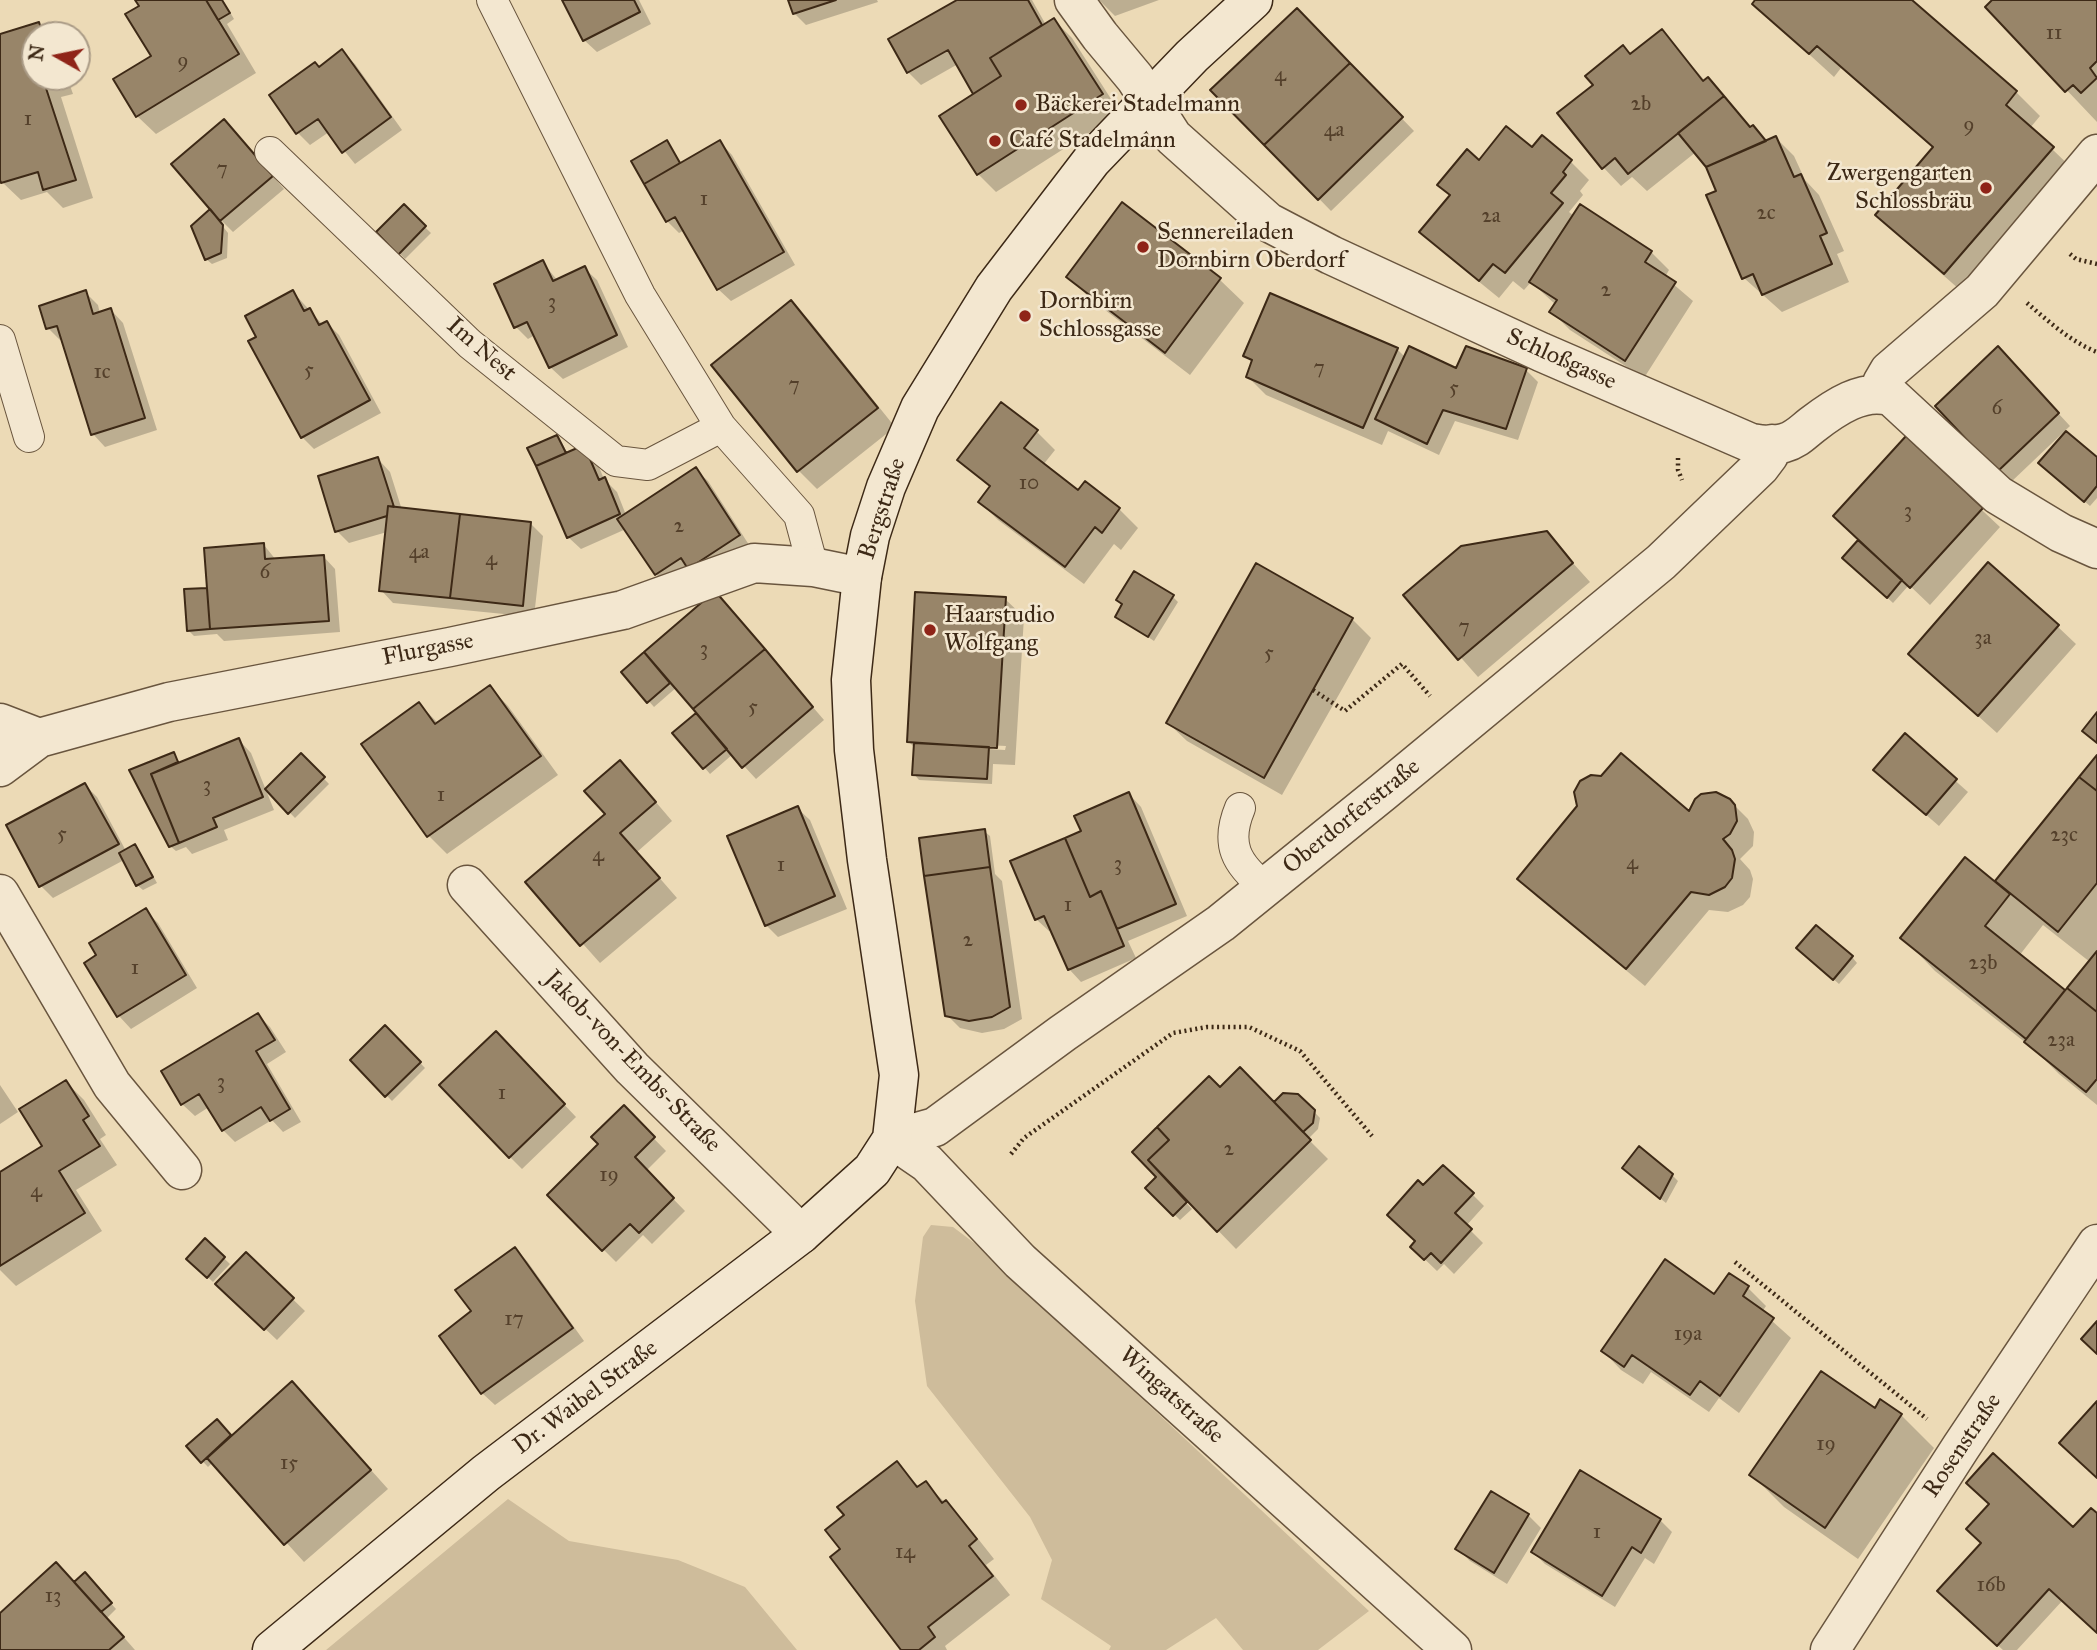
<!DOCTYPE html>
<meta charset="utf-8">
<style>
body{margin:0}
#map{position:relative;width:2097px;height:1650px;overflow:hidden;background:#ecdab6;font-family:"IM FELL Great Primer",serif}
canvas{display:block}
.north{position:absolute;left:21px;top:21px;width:70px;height:70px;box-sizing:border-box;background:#f3e7d0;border:2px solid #aa9b86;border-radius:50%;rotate:279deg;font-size:19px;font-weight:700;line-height:28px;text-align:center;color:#3d2916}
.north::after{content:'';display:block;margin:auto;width:24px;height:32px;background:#8f2418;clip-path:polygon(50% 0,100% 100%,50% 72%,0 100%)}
</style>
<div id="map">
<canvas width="2097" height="1650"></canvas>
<div class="north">N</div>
</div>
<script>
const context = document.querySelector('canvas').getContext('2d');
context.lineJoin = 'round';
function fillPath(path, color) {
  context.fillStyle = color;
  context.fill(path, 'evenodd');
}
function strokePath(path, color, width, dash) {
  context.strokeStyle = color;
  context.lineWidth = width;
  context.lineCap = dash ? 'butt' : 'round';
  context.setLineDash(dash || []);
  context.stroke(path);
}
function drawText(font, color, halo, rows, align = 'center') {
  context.font = font + ' "IM FELL Great Primer",serif';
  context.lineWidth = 5;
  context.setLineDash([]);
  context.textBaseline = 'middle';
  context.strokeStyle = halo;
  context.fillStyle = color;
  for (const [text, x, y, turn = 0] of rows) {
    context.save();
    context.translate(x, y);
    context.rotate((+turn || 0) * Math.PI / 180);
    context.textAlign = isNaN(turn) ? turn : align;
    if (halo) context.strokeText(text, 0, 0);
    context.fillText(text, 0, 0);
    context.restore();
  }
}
fillPath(new Path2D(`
 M931 1225 953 1227 981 1248 1369 1611 1318 1650H1243L1216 1618 1166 1650H1109L1111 1646 1041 1599 1052 1560 1030 1517 927 1386 915 1301 923 1237Z
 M508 1499 569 1541 678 1560 745 1587 797 1650H326Z`), '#cebc9b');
fillPath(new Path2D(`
 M137 0H223L234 19 227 24 256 73 156 134 137 116 153 56 141 7Z
 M564 0H639L651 24 597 52 584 40Z
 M790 0H877L878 2 806 25 794 13Z
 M961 0H1032L1046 25 1054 20 1072 38 1120 113 996 192 978 174 975 95 958 64 921 85 908 72 890 40Z
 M1099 0H1159L1115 16Z
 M1757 0H1909L2016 92 2040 116 2030 128 2076 172 1968 297 1902 239 1878 215 1934 149 1841 68 1834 77 1754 4Z
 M1995 0H2097V122L1988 7Z
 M1297 10 1414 131 1331 211 1213 90Z
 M38 24 49 35H35V77H67L73 94 61 97 93 198 63 208 47 192 21 200 2 182 0 174V36Z
 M1662 31 1706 82 1708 79 1726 98 1751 129 1767 142 1776 138 1794 156 1805 180 1819 195 1844 251 1837 254 1849 282 1782 312 1744 278 1719 191 1709 169 1696 152 1647 191 1632 177 1621 186 1603 167 1631 55Z
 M342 52 355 64 402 130 355 164 329 132 310 145 298 133 272 96 319 68Z
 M236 133 284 189 233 232 219 218Z
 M667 142 682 164 720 142 732 155 795 265 731 301 718 289 685 230 679 233 667 221 634 162Z
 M1533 149 1571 162 1589 180 1580 191 1583 195 1569 212 1574 216 1651 252 1669 270 1665 277 1693 301 1644 378 1570 330 1552 312 1556 305 1531 282 1524 290 1513 281 1499 298 1440 250 1422 232 1479 162Z
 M1122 205 1220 280 1244 303 1190 375 1092 300 1068 277Z
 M404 207 431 233 405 259 379 232Z
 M217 219 228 233 227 258 212 264 206 259Z
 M543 263 558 281 584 268 597 280 628 347 563 379 550 367 535 335 528 339 516 327Z
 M85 292 98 305 100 314 111 310 123 323 157 430 105 447 93 434 63 340H60L48 328Z
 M293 292 323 325 327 323 339 335 381 413 314 449 302 437 259 338Z
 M791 302 809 320 895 427 817 489 799 471 713 365Z
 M1397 349 1406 358 1457 371 1526 370 1538 382 1518 440 1455 421 1439 455 1388 431 1382 445 1266 395 1248 377 1253 363 1245 355Z
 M2010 361 2070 426 2010 483 1998 471Z
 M1001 404 1037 432 1055 450 1043 465 1079 492 1085 484 1119 509 1138 528 1121 550 1114 544 1084 584 998 520 980 502 991 488 959 460Z
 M557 437 562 443 568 454 596 460 604 479 617 492 626 515 695 469 708 481 751 548 668 587 656 574 626 529 581 549 568 537Z
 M1906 439 2000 527 1930 605 1909 585 1893 603 1845 558 1860 540Z
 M378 459 390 472 402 510 530 523 543 536 534 617 393 603 381 590 387 532 349 543 337 531Z
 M2097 460V498L2090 506 2046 469Z
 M1546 533 1590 582 1478 677 1406 595Z
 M264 545 276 560 323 556 335 569 340 632 224 641 217 634 194 636 188 630 209 592Z
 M1257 566 1352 619 1371 638 1282 795 1187 741 1168 723Z
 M715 593 824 720 756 779 733 754 710 774 675 733 703 718 677 687 654 707 623 672Z
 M1172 596 1178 602 1154 641 1117 616Z
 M1005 599 1024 617 1015 765 993 764 992 784 919 780 914 774 915 748 909 742ZM985 745 1006 746 1005 750 988 749Z
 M2057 626 2076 644 1997 733 1929 672Z
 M490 687 508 706 558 775 447 854 429 836 419 704 439 724Z
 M1905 736 1968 792 1939 826 1888 782Z
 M239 740 251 753 274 810 224 830 228 840 192 854 186 847 176 851 170 846 131 771 174 754 181 764Z
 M301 755 329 784 295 818 267 789Z
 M2097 758V1105L2059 1074 2036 1051 1935 971 1903 938 1995 884ZM2043 925 2090 962 2065 993 2019 956Z
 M638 781 672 821 637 852 677 898 600 963 528 882 607 815Z
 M85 785 97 797 126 851 135 846 140 852 157 883 143 890 137 885 124 860 53 898 41 886 8 826Z
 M1129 794 1141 807 1187 916 1128 941 1136 958 1081 982 1069 969 1052 930 1049 931 1036 919 1083 832Z
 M1729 800 1748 819 1754 832 1753 846 1740 859 1750 870 1753 879 1750 897 1743 905 1728 912 1709 910 1645 986 1537 897 1519 879Z
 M797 808 810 820 847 909 778 937 766 925Z
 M984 831 990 836 995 874 1002 881 1022 1019 1004 1029 982 1033 960 1028 947 1015Z
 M146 911 158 923 197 988 131 1029 119 1016 87 963Z
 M1804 953 1852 957 1857 963 1839 984Z
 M258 1015 270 1027 286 1052 267 1064 301 1122 283 1132 272 1120 235 1142 223 1130 209 1107 195 1116 182 1104Z
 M385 1027 425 1068 392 1101 352 1060Z
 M508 1045 576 1117 522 1169 510 1157Z
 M66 1082 84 1100 106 1135 100 1139 117 1165 76 1190 102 1231 16 1286 0 1270V1174L45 1146Z
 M0 1085 18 1112 0 1124Z
 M1220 1089 1274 1104 1298 1095 1320 1118 1318 1129 1308 1139 1328 1159 1236 1249 1174 1185 1171 1187 1192 1209 1180 1220 1147 1188 1159 1178 1134 1152Z
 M624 1108 666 1151 646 1171 685 1211 652 1244 643 1235 616 1262 549 1195 600 1144Z
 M1630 1174 1672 1175 1678 1181 1666 1203Z
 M1423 1188 1472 1194 1484 1206 1466 1226 1483 1243 1454 1274 1444 1264 1437 1271 1412 1247 1417 1241Z
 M205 1240 230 1264 213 1282 188 1258Z
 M515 1249 527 1261 584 1341 495 1405 482 1393 441 1336 474 1312Z
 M246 1254 305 1311 277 1340 218 1284Z
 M1748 1288 1766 1306 1762 1312 1791 1338 1739 1413 1719 1398 1709 1412 1651 1372 1643 1384 1621 1370 1603 1351 1715 1296Z
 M310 1402 388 1489 304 1562 213 1462 208 1467 188 1446 217 1421 232 1437Z
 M1881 1402 1901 1415 1934 1448 1858 1559 1784 1507 1752 1475 1875 1411Z
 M897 1463 920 1488 925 1483 964 1521 994 1559 986 1565 1010 1595 945 1646 947 1650H904L842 1549 846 1515Z
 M1491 1493 1528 1515 1541 1528 1507 1584 1470 1561 1458 1549Z
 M2097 1516V1632L2063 1600 2017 1650H2003L1951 1603Z
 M1660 1520 1672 1532 1654 1564 1645 1558 1615 1607 1545 1564 1533 1552Z
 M90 1580 116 1609 107 1618 135 1650H0V1615Z`), '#0003');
const building = new Path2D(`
 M135 0H206L239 54 136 117 113 79 151 56 125 14 139 6Z
 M206 0H222L230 13 218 20Z
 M562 0H634L640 12 583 41Z
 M788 0H836L793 14Z
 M957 0H1028L1042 25 990 58 1001 76 973 94 948 50 907 73 888 39Z
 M1755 0H1912L2017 91 2006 105 2054 147 1944 274 1875 215 1933 147 1817 46 1809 54 1752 4Z
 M1992 0H2097V61L2090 68 2097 78 2081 93 2073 85 2065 92 1985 7Z
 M1297 8 1350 63 1264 145 1210 90Z
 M1054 18 1103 94 977 175 939 116 1001 76 990 58Z
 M39 22 43 35H35V77H50L43 79 76 180 43 190 38 172 1 183 0 180V34Z
 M1662 29 1703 81 1708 77 1724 96 1628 174 1615 158 1602 169 1557 113 1593 85 1585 76 1623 45 1630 54Z
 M342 49 391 117 342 153 318 119 296 134 269 95 315 62 319 67Z
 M1350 63 1403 117 1318 200 1264 145Z
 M1724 96 1750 127 1753 125 1766 141 1706 167 1678 133Z
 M224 119 273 176 220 221 171 164Z
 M1506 126 1532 147 1542 135 1572 160 1563 172 1566 175 1551 193 1563 203 1505 273 1493 264 1479 281 1419 232 1450 195 1437 185 1467 149 1479 160Z
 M1776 136 1794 177 1801 174 1827 233 1820 236 1832 264 1762 295 1753 274 1742 279 1706 195 1716 191 1706 167Z
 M667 140 680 163 644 184 631 161Z
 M720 140 784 252 717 290 675 217 666 222 644 184Z
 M1122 202 1221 278 1165 353 1066 277Z
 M404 204 426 226 398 255 376 232Z
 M1580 204 1652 251 1645 262 1676 282 1625 361 1549 312 1557 300 1529 282Z
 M210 209 223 225 221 253 205 260 191 226Z
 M543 260 553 281 585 266 617 335 549 368 527 322 514 328 494 284Z
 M86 290 93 314 111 308 145 418 91 435 57 326 46 329 39 306Z
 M293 290 304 311 310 308 319 325 327 321 370 400 301 438 248 341 256 337 245 316Z
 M1270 293 1398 348 1363 428 1246 377 1252 360 1243 356Z
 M791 300 878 408 797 472 711 365Z
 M1409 346 1456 368 1466 346 1527 368 1506 429 1443 410 1427 444 1375 419Z
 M1998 346 2059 413 1997 472 1935 406Z
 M1001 402 1038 430 1024 448 1078 490 1085 481 1120 508 1102 533 1095 527 1065 567 978 502 990 486 957 460Z
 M2066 431 2097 457V486L2084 502 2038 463Z
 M557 435 566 453 536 466 527 448Z
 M1906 436 1983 508 1910 588 1833 516Z
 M584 445 599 480 605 477 620 514 567 538 536 466Z
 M378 457 394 507 388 506 387 516 335 532 318 476Z
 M696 467 740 535 688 569 681 558 655 575 617 519Z
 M388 506 460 514 450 598 379 591Z
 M460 514 531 522 523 606 450 598Z
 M1547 531 1573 563 1458 660 1403 595 1461 546Z
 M1858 540 1902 580 1887 598 1842 558Z
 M264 543 265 559 324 555 329 621 210 629 204 548Z
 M1988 562 2059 625 1978 716 1908 654Z
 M1256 563 1353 618 1264 778 1166 723Z
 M1134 571 1174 595 1148 637 1115 617 1122 604 1116 600Z
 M207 588 210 629 187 631 184 589Z
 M715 591 765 649 693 709 644 652Z
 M915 592 1006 597 997 748 907 742Z
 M765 649 813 707 742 768 693 709Z
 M644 652 670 683 647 703 621 672Z
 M490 685 541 756 427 837 361 744 419 702 435 724Z
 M2097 712V743L2082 731Z
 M696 713 727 749 703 769 672 733Z
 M1905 733 1957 779 1926 815 1873 770Z
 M239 738 263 797 213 818 217 827 179 843 151 774Z
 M914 743 989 747 987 779 912 775Z
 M174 752 178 762 151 774 179 843 169 847 129 770Z
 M301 753 325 777 288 814 265 789Z
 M1621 753 1689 811 1695 799 1701 794 1716 792 1730 799 1735 805 1737 821 1730 834 1723 839 1732 850 1735 859 1732 878 1725 887 1709 895 1691 892 1626 969 1517 879 1577 806 1574 792 1580 781 1591 775 1601 776Z
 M2097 755V791L2079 777Z
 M620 760 656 802 620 833 660 878 580 946 525 882 605 814 584 791Z
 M2079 777 2097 791V883L2058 932 1995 881Z
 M85 783 119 844 39 887 6 825Z
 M1129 792 1176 904 1117 929 1101 891 1090 897 1065 838 1081 831 1074 816Z
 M798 806 835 896 765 926 727 836Z
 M985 829 990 867 924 876 919 838Z
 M1065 838 1090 897 1101 891 1124 946 1068 970 1044 916 1035 920 1010 861Z
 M135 844 153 877 136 886 119 853Z
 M1965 857 2010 894 1985 926 2065 990 2026 1039 1900 938Z
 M990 867 1010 1007 992 1017 969 1021 945 1016 924 876Z
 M146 908 186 975 117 1017 84 963 96 955 89 943Z
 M1816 925 1853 956 1833 980 1796 948Z
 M2097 951V1012L2067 988Z
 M2067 988 2097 1012V1079L2086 1092 2024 1042Z
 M258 1013 275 1040 256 1051 290 1109 270 1121 261 1107 222 1131 199 1094 181 1105 161 1071Z
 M385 1025 421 1062 385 1097 350 1060Z
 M496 1031 565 1104 509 1158 439 1085Z
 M1240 1067 1311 1140 1217 1232 1148 1160 1169 1140 1157 1127 1209 1076 1220 1087Z
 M66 1080 89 1116 83 1120 100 1146 59 1171 85 1213 0 1266V1172L42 1146 19 1109Z
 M1283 1093 1298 1094 1315 1110 1313 1123 1303 1132 1274 1102Z
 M624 1105 655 1137 635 1157 674 1198 639 1233 630 1224 602 1251 547 1195 598 1144 591 1137Z
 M1157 1127 1169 1140 1148 1160 1187 1202 1173 1216 1145 1188 1156 1177 1132 1152Z
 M1639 1146 1673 1174 1660 1199 1622 1168Z
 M1443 1165 1474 1193 1455 1213 1472 1229 1441 1263 1431 1253 1424 1260 1410 1247 1415 1241 1387 1215 1418 1180 1423 1185Z
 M205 1238 225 1257 207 1278 186 1259Z
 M515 1247 573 1328 481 1394 439 1336 471 1311 455 1290Z
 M246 1252 294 1298 264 1330 215 1284Z
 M1665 1259 1714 1294 1729 1273 1749 1286 1743 1296 1774 1318 1720 1396 1700 1381 1690 1395 1632 1355 1624 1367 1601 1351Z
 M2097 1321V1354L2081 1339Z
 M1821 1371 1875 1408 1880 1399 1902 1414 1825 1528 1749 1475Z
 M292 1381 371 1470 284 1545 207 1458Z
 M2097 1401V1478L2059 1443Z
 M217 1419 231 1435 201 1463 186 1446Z
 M1993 1453 2073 1527 2091 1508 2097 1513V1633L2049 1589 1997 1646 1937 1591 1981 1543 1966 1529 1989 1504 1966 1483Z
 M897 1461 917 1487 926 1481 942 1503 946 1500 977 1539 969 1546 993 1576 928 1627 935 1637 919 1650H901L830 1557 840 1549 825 1530 844 1515 837 1507Z
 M1580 1470 1661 1519 1641 1553 1632 1547 1602 1596 1531 1552Z
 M1491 1491 1529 1514 1494 1573 1455 1549Z
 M56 1562 124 1637 109 1650H0V1613Z
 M85 1572 112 1603 101 1612 74 1582Z`);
fillPath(building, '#988569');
strokePath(building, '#3d2916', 2);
const service = new Path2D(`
 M492 0 640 295 721 427 799 515 813 567
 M270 152 470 344 616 461 648 465 721 427
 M0 340 29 437
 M1240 808C1225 844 1236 864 1265 887`);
const minor = new Path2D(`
 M1074 0 1100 36 1135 78 1173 137 1268 222 1331 255 1541 352 1751 443C1762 445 1774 446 1784 443 1796 440 1803 432 1812 425 1834 408 1864 387 1892 397L1998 495 2061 533 2097 549
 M1881 393 1882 383 1889 371 1982 291 2097 154
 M0 723 39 738
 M0 767 39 738 169 702 450 647 623 610 754 563 813 567 862 577
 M467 885 632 1068 801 1234
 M0 894 112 1085 182 1170
 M892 1139 935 1127 1063 1033 1221 923 1383 792 1661 562 1760 467 1769 455 1772 444
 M892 1139 927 1163 1020 1261 1452 1650
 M1830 1650 1961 1447 2097 1244`);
const secondary = new Path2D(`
 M272 1650 486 1473 801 1234 872 1170 892 1139 899 1075 867 860 854 750 851 680 862 577 870 536 886 487 920 408 994 288 1092 160 1192 56 1253 0`);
strokePath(service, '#69553e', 32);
strokePath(minor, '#69553e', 41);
strokePath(secondary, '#3d2916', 41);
strokePath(new Path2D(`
 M2070 254 2076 259 2097 264
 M2027 303C2048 321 2071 342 2097 352
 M1678 458V470L1682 480
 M1313 690 1345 711 1402 664 1430 696
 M1011 1154 1024 1138 1173 1033 1207 1027H1249L1300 1051 1372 1136
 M1735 1262 1927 1419`), '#3d2916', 4.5, [2, 3.5]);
strokePath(service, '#f3e7d0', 30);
strokePath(minor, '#f3e7d0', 38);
strokePath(secondary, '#f3e7d0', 38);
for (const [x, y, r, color] of [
 [1021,105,7,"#8f2418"],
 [995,141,7,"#8f2418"],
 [1986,188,7,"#8f2418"],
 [1143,247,7,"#8f2418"],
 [1025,316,7,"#8f2418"],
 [930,630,7,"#8f2418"]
]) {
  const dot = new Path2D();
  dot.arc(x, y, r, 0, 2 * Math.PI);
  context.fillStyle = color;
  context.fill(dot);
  strokePath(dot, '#f3e7d0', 2.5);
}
drawText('21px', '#54402b', null, [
 ["11",2054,34],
 ["9",183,62],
 ["4",1280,76],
 ["2b",1641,105],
 ["1",28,120],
 ["9",1969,126],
 ["4a",1334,131],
 ["7",222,170],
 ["1",704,200],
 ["2c",1766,214],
 ["2a",1491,217],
 ["2",1606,291],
 ["3",552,303],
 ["7",1319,369],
 ["5",309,371],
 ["1c",102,373],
 ["7",794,386],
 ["5",1454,389],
 ["6",1997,409],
 ["10",1029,484],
 ["3",1908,512],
 ["2",679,527],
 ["4a",419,553],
 ["4",491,560],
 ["6",265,573],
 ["7",1464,628],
 ["3a",1983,639],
 ["3",704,650],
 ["5",1269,654],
 ["5",753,708],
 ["3",207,786],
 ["1",441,796],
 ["5",62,835],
 ["23c",2064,836],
 ["4",598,856],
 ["4",1632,864],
 ["3",1118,865],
 ["1",781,866],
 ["1",1068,906],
 ["2",968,941],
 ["23b",1983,964],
 ["1",135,969],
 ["23a",2061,1041],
 ["3",221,1083],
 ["1",502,1094],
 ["2",1229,1150],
 ["19",609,1176],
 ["4",36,1192],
 ["17",514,1320],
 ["19a",1688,1335],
 ["19",1826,1445],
 ["15",289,1464],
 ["1",1597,1533],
 ["14",905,1553],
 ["16b",1991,1586],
 ["13",53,1597]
]);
drawText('24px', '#3d2916', '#f3e7d0', [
 ["Bäckerei Stadelmann",1035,105],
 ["Café Stadelmann",1009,141],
 ["Zwergengarten",1972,174,"right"],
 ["Schlossbräu",1972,202,"right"],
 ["Sennereiladen",1157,233],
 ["Dornbirn Oberdorf",1157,261],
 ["Dornbirn",1039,302],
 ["Schlossgasse",1039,330],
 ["Haarstudio",944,616],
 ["Wolfgang",944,644]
], 'left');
drawText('24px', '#3d2916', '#f3e7d0', [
 ["Im Nest",481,350,41],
 ["Schloßgasse",1561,360,24],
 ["Bergstraße",883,509,-72],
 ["Flurgasse",428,650,-11],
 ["Oberdorferstraße",1352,817,-39],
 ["Jakob-von-Embs-Straße",632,1062,46],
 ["Wingatstraße",1171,1396,42],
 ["Dr. Waibel Straße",586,1398,-37],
 ["Rosenstraße",1963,1446,-56]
]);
</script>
